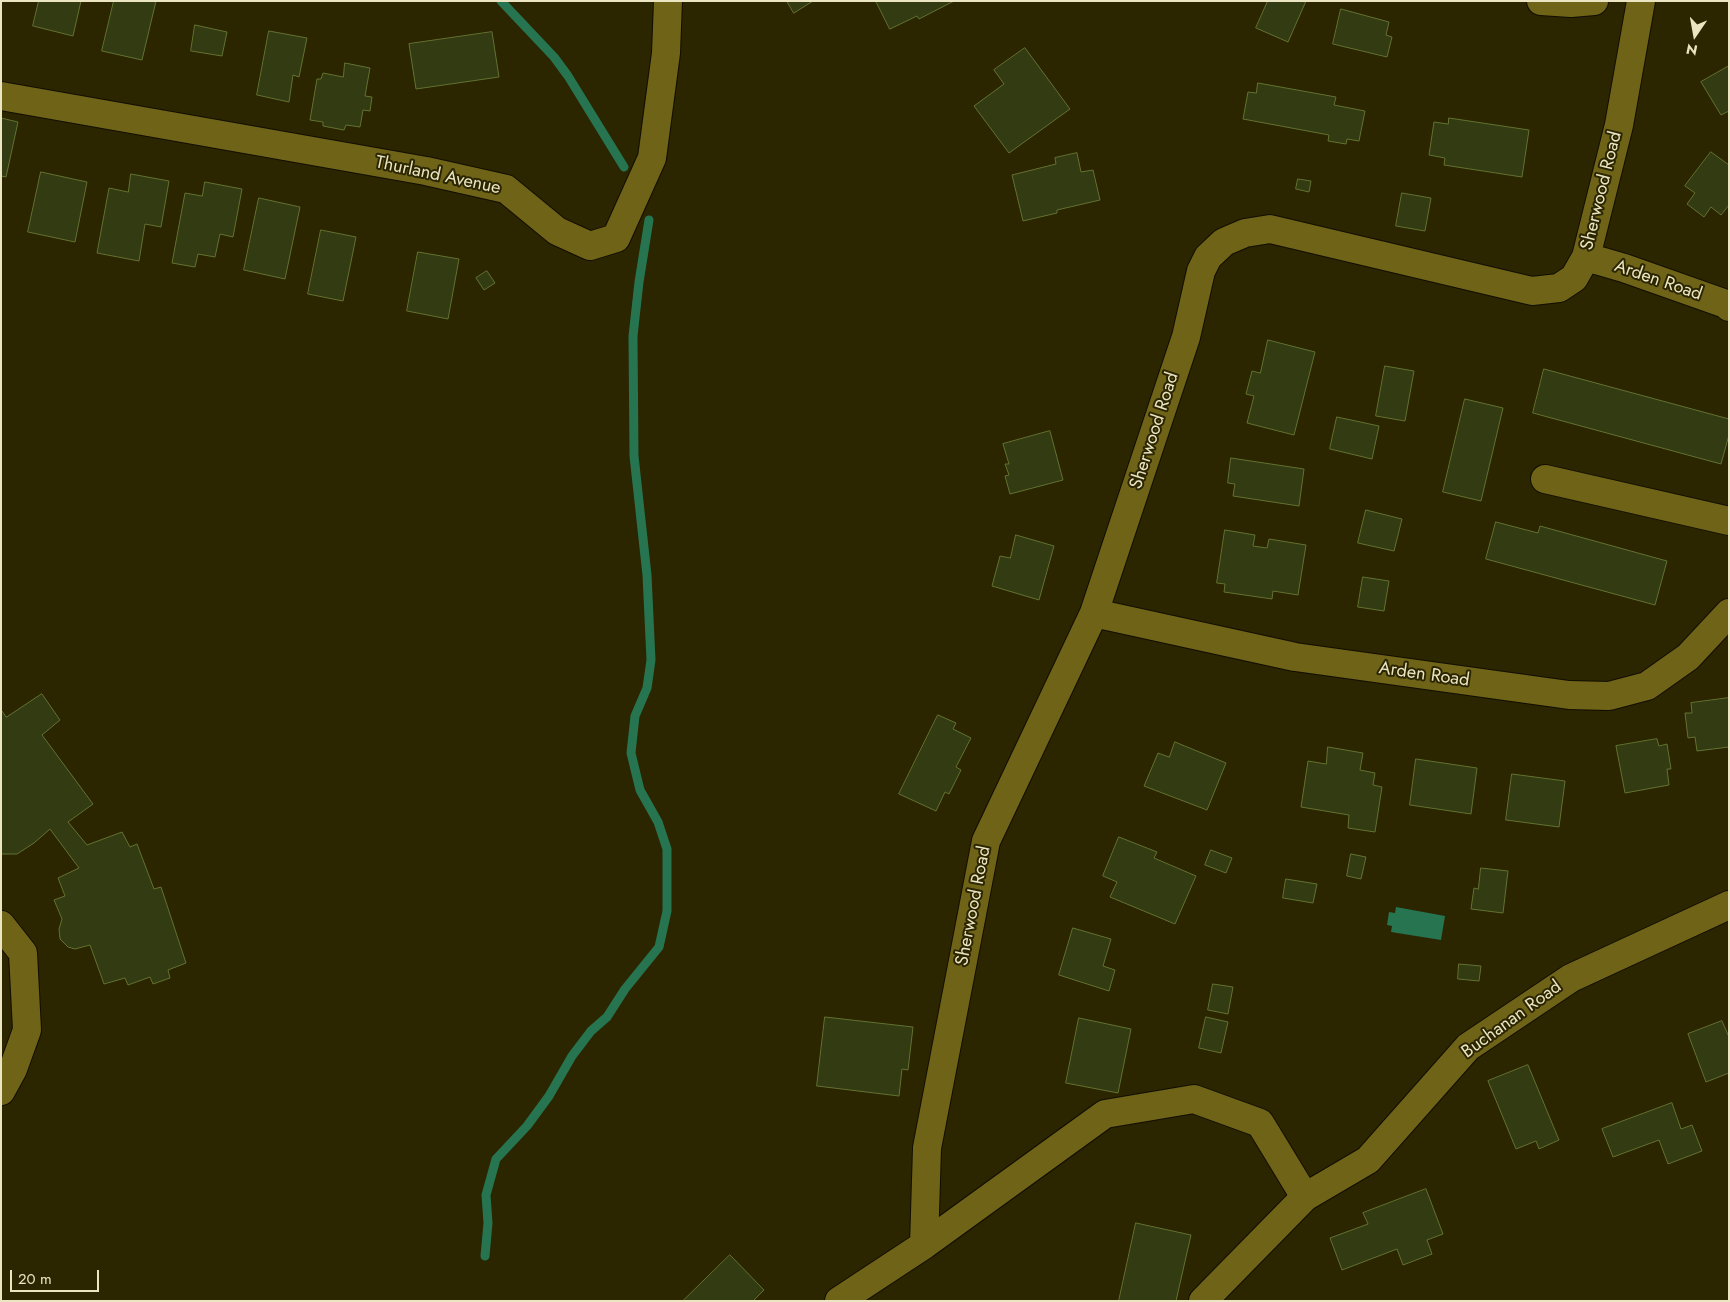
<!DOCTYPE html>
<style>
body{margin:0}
#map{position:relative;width:1730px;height:1302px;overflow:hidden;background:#2b2500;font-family:Jost,sans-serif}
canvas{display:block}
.frame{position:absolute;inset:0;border:2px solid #ebe5c2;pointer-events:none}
.north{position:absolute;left:1670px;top:10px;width:50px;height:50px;-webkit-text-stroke:4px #2b2500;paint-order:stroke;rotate:192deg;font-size:14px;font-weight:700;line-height:20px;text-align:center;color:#ebe5c2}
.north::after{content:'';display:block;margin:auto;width:18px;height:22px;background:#ebe5c2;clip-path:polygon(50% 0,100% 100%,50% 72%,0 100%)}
.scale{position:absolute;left:10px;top:1270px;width:89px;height:22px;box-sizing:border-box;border:2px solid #ebe5c2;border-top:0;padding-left:6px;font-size:15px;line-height:18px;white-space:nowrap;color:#ebe5c2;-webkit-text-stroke:4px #2b2500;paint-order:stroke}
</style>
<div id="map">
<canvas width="1730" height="1302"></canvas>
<div class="frame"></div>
<div class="north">N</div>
<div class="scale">20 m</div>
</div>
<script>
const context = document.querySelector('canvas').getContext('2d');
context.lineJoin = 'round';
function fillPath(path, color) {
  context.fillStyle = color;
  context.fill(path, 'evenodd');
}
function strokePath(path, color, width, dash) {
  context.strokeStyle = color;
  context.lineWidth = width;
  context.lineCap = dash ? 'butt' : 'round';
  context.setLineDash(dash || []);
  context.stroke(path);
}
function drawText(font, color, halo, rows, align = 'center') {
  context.font = font + ' Jost,sans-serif';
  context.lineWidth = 4;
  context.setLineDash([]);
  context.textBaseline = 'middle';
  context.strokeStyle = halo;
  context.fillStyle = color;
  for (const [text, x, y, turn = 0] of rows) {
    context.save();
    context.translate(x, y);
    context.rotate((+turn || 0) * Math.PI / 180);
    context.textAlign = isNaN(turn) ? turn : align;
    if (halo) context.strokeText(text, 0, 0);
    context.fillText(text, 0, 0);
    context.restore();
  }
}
fillPath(new Path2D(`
 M1396 907 1445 916 1441 940 1391 932 1392 926 1387 925 1389 912 1395 913Z`), '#277451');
strokePath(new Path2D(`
 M501 1 554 57 568 76 624 167
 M485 1256 488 1223 486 1195 496 1159 527 1126 549 1096 572 1056 591 1031 607 1017 625 989 659 947 667 911V849L658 822 640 790 631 753 635 716 647 688 651 660 647 575 634 456 633 336 639 282 649 220`), '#277451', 9);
const building = new Path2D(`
 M39 1H81L73 36 33 26Z
 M114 1H156L142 60 102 51Z
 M787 1H813L794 13Z
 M876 1H954L919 19 917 16 890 29Z
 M1268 1H1306L1288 42 1256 28Z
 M1341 9 1389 22 1386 35 1392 37 1387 57 1333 44Z
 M195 25 227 32 222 56 191 51Z
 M269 31 307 38 299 77 293 75 289 102 257 95Z
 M492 32 499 77 416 89 409 44Z
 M1025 48 1070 109 1009 153 974 106 1004 84 994 70Z
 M345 63 370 68 365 96 372 97 370 111 363 110 360 127 346 125 344 130 323 126V122L310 120 317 79H321L323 73 343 77Z
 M1729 66V111L1721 115 1701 82Z
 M1258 83 1336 97 1334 105 1365 111 1359 141 1347 139 1346 144 1328 141 1329 135 1243 119 1248 92 1256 93Z
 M1 118 18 122 6 177 1 176Z
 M1449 118 1529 130 1522 177 1444 165 1445 158 1429 155 1434 122 1448 124Z
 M1711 152 1729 165V205L1721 215 1711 207 1704 217 1687 204 1695 193 1685 186Z
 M1077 153 1081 172 1093 170 1100 200 1057 210V213L1023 221 1012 175 1056 164 1055 158Z
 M41 172 87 182 75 242 28 232Z
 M131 174 169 181 161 227 145 224 139 261 97 253 109 188 128 192Z
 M1298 179 1311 181 1309 192 1296 189Z
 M205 182 242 189 233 237 220 234 215 257 198 254 195 267 172 263 185 193 202 196Z
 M1402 193 1431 198 1425 231 1396 226Z
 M259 198 300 207 285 279 244 270Z
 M321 230 356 237 343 301 308 294Z
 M418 252 459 259 448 319 407 311Z
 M487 271 495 283 484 290 476 278Z
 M1268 340 1315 352 1294 435 1247 423 1254 396 1246 394 1252 371 1260 373Z
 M1385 366 1414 371 1405 421 1376 416Z
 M1544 369 1729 419V435L1721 464 1533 413Z
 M1465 399 1503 408 1481 501 1443 492Z
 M1337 417 1379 426 1372 459 1330 449Z
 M1050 431 1063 480 1010 494 1005 476 1009 475 1005 464H1009L1003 444Z
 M1231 458 1304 469 1299 506 1233 496 1235 484 1228 483Z
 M1366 510 1402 519 1394 551 1358 543Z
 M1496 522 1538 533 1540 526 1667 561 1655 605 1486 559Z
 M1225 530 1255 535 1253 546 1267 548 1269 539 1306 545 1298 595 1273 591 1272 599 1224 592 1225 584 1217 583Z
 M1016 535 1054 546 1039 600 992 586 1000 556 1010 558Z
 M1363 577 1389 581 1384 611 1358 607Z
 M42 694 60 720 42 735 93 804 68 822 87 845 122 832 130 847 137 844 154 889 161 887 186 963 168 970 170 978 153 984 150 977 128 985 125 978 104 984 90 945 75 949 68 947 60 939 59 929 62 919 54 900 65 896 58 878 79 868 50 829 34 843 17 854H1V712L2 711 6 717Z
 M1729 698V747L1697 751 1695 737 1688 738 1685 713H1692L1691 703Z
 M938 715 956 723 953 729 971 738 956 767 961 770 949 794 945 792 936 811 899 794Z
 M1657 739 1659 746 1667 744 1671 769H1667L1669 785 1625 793 1616 746Z
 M1175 742 1226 763 1207 810 1144 786 1158 753 1169 757Z
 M1328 747 1363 753 1360 770 1375 773 1373 785 1382 787 1375 832 1348 828 1349 815 1301 807 1308 761 1326 764Z
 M1416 759 1477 768 1471 814 1410 805Z
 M1512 774 1565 781 1559 827 1506 820Z
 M1119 837 1157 852 1154 858 1196 876 1175 924 1110 897 1117 882 1103 876Z
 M1211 850 1232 858 1226 873 1205 865Z
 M1351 854 1366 857 1361 879 1347 876Z
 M1481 868 1508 871 1503 913 1471 909 1474 888 1478 889Z
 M1286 879 1317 884 1313 903 1283 898Z
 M1073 928 1111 939 1103 966 1115 970 1109 991 1059 975Z
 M1459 964 1481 966 1479 981 1458 979Z
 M1213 984 1233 987 1228 1014 1208 1010Z
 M825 1017 913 1027 908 1070 902 1069 899 1096 817 1086Z
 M1206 1017 1228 1022 1221 1053 1199 1048Z
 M1079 1018 1131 1029 1118 1093 1066 1083Z
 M1722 1021 1729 1037V1073L1706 1082 1688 1034Z
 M1528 1065 1559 1140 1539 1149 1536 1141 1516 1149 1488 1081Z
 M1672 1103 1681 1129 1692 1125 1702 1151 1668 1164 1659 1140 1613 1157 1602 1129Z
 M1426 1189 1443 1234 1427 1240 1432 1254 1403 1265 1397 1249 1342 1270 1330 1238 1368 1224 1363 1213Z
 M1136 1223 1191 1235 1176 1301H1119Z
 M730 1255 764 1290 753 1301H683Z`);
fillPath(building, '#333b13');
strokePath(building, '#637230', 1);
const minor = new Path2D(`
 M1541 1 1571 3 1594 1
 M1 96 426 171 506 189 557 231 590 246 616 238 652 158 666 53 668 1
 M1586 257 1624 268 1726 304 1729 307
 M1545 479 1729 521
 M1094 613 1295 657 1569 695 1609 696 1647 686 1688 657 1729 613
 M1 925 23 953 27 1030 13 1069 1 1091
 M924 1245 927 1148 986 841 1094 613 1186 337 1201 271 1208 257 1224 242 1245 233 1270 229 1532 291 1559 288 1574 278 1586 257 1619 125 1641 1
 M839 1301 924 1245 1105 1114 1194 1099 1260 1123 1305 1197
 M1203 1301 1305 1197 1368 1160 1468 1047 1571 978 1729 905`);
strokePath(minor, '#120e00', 30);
strokePath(minor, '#6e6317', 28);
drawText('18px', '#ebe5c2', '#2b2500', [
 ["Thurland Avenue",438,176,12],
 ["Sherwood Road",1602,191,-76],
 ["Arden Road",1658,281,19],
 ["Sherwood Road",1155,431,-72],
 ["Arden Road",1424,675,8],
 ["Sherwood Road",974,906,-79],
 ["Buchanan Road",1512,1020,-36]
]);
</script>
